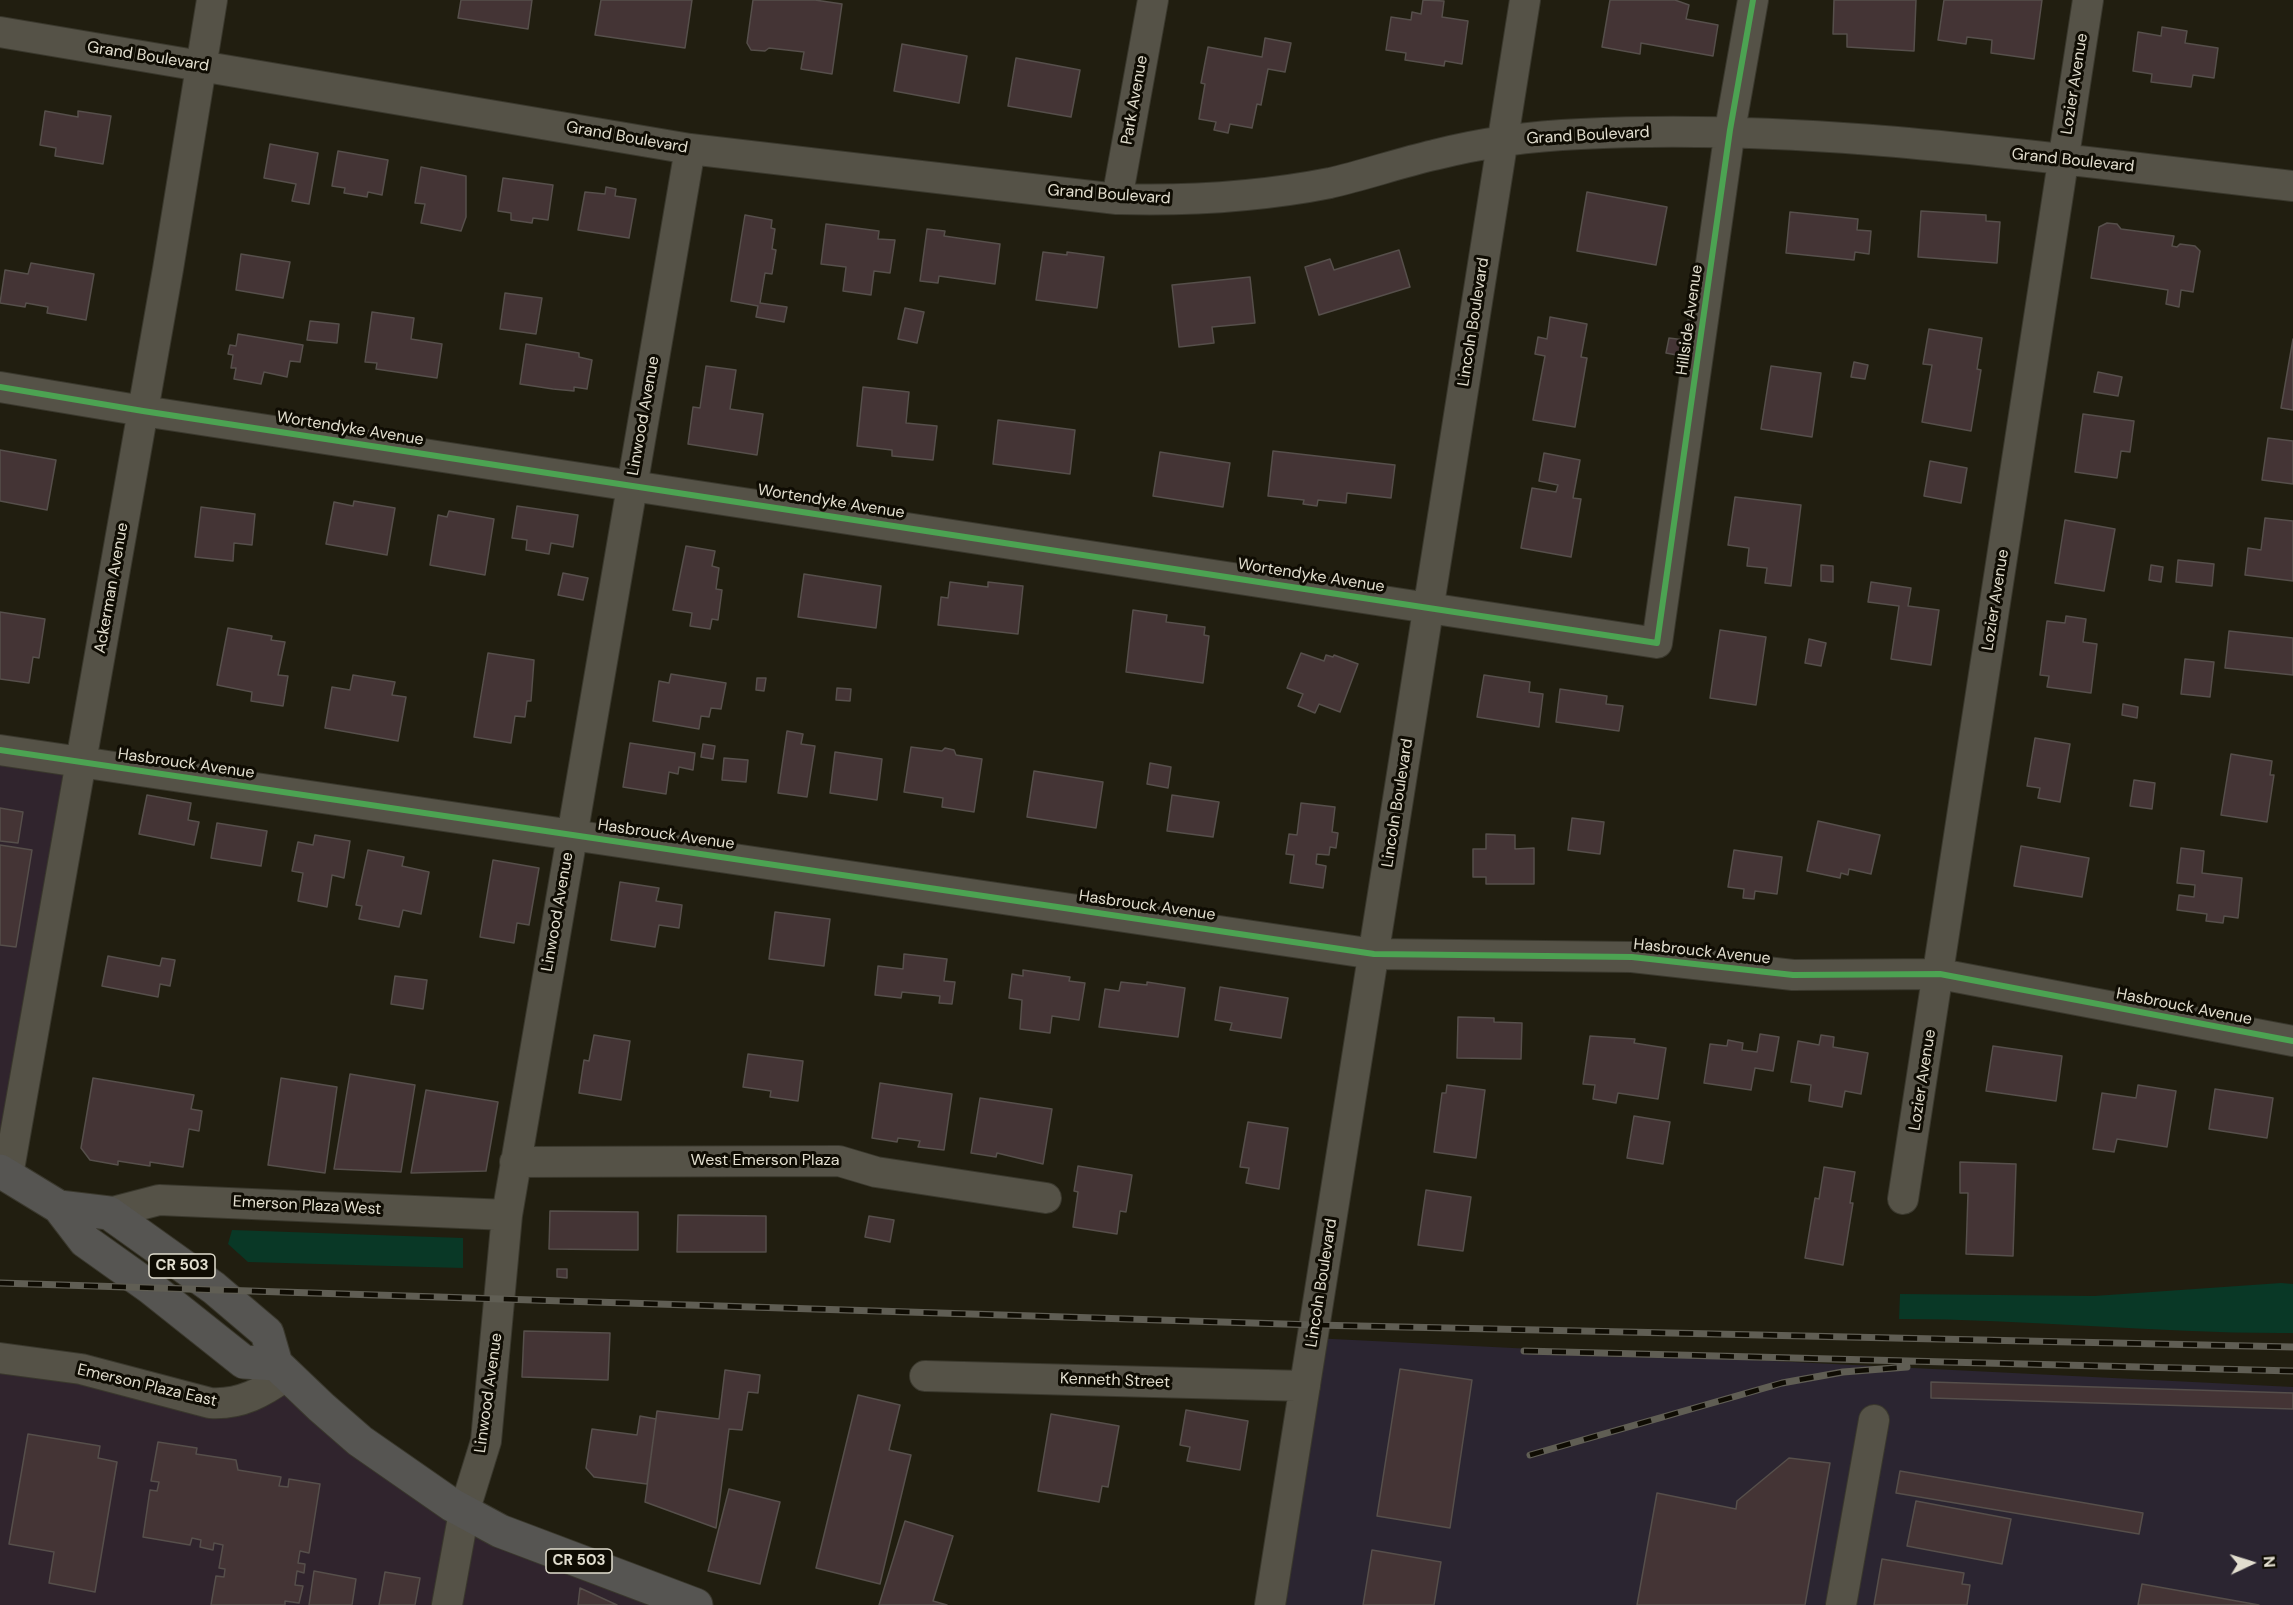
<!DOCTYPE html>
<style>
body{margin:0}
#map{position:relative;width:2293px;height:1605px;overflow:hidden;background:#211e10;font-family:"DM Sans",sans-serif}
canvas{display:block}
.north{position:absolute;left:2221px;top:1533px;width:60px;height:60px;-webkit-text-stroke:4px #0f0c03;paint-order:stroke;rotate:86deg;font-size:16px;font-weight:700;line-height:24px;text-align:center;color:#e2decf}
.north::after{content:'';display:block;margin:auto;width:21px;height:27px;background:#e2decf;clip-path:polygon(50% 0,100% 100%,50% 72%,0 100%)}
</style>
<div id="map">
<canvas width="2293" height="1605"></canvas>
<div class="north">N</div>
</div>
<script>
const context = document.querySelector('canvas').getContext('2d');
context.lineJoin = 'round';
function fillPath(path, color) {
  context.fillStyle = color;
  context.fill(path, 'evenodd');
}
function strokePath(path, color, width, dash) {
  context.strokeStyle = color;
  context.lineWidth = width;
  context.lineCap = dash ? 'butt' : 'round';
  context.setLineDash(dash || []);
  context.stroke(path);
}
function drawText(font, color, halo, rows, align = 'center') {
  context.font = font + ' "DM Sans",sans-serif';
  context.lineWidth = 6;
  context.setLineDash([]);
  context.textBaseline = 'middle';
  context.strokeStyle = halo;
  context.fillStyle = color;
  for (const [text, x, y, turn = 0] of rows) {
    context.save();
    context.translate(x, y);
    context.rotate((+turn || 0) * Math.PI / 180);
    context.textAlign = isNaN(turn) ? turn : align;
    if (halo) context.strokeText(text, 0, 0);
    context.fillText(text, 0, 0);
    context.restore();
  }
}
fillPath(new Path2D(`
 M0 750 81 762 0 1171Z
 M0 1358 210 1403 287 1375 412 1480 696 1605H0Z`), '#30242d');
fillPath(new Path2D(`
 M1313 1338 2293 1387V1605H1270Z`), '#2b2531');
fillPath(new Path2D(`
 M232 1230 463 1238V1268L248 1262 228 1244Z
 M2281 1283 2293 1284V1333C2162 1334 2031 1319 1899 1319L1900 1294 2094 1296Z`), '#093826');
const building = new Path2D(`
 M461 0H532L528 29 458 18Z
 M601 0H692L685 48 595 35Z
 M753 0H815L842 4 832 74 801 69 804 52 769 48 765 51 751 50 747 43Z
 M1423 0 1444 1 1442 17 1468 21 1462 64 1445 61 1444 66 1405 60 1406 53 1386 50 1391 17 1411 20 1412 12 1421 14Z
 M1610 0H1675L1689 5 1686 19 1718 25 1713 56 1641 43 1640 54 1602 47Z
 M1834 0H1916L1914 51 1847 47V34H1833Z
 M1944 0H2042L2034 59 1991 53 1992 40 1967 37 1966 44 1938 40Z
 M2162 27 2187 31 2185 43 2218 48 2214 78 2193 75 2191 87 2151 82 2152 74 2133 71 2138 32 2161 36Z
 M1265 38 1291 43 1285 72 1268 69 1261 105 1257 104 1252 128 1230 124 1228 133 1214 130 1216 122 1199 119 1205 84 1201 83 1208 47 1262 57Z
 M902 44 967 56 959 103 894 91Z
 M1016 58 1080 70 1071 117 1008 106Z
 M45 111 78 117V111L111 116 103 164 55 156 56 148 40 145Z
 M270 144 318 153 309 204 292 201 296 184 264 178Z
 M338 151 388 160 382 195 368 192 367 197 344 193 345 188 332 186Z
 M421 167 466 176V217L461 231 421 223 425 204 415 203Z
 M503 178 553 185 548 220 533 218 532 223 511 220V213L498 211Z
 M606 187 616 189 615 196 636 199 629 238 578 230 585 192 605 194Z
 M1587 192 1667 207 1656 265 1577 251Z
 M1921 211 1986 215V221L2000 222 1997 263 1918 257Z
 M1790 212 1858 219 1857 230 1871 231 1869 254 1855 252 1854 260 1786 253Z
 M745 215 772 220 771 228 775 229 772 249 776 250 772 274 765 273 760 303 787 307 784 322 756 317 758 306 731 301Z
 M2107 223 2117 224 2121 229 2174 236 2172 246 2177 247 2180 244 2195 246 2200 251 2193 292 2181 290 2179 307 2166 304 2168 290 2091 278 2099 227Z
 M826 224 879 231 878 239 895 240 890 273 874 271 871 295 843 291 846 267 821 264Z
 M927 229 945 231 944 236 1000 244 995 284 939 276 938 283 920 281Z
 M1399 250 1410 287 1319 315 1305 267 1330 259 1334 270Z
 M1043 252 1067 255V252L1104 257 1097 308 1036 300Z
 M241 254 290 262 283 298 236 290Z
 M31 263 94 274 86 320 47 313 48 307 26 303 25 307 0 303 5 270 28 274Z
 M1250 277 1255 323 1212 327 1214 343 1179 347 1172 285Z
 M505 293 542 298 536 334 500 329Z
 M905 308 924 312 917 343 898 339Z
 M372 312 414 318 411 339 442 344 437 378 376 369 377 363 365 362Z
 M1550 317 1587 324 1581 357 1587 358 1575 427 1533 420 1545 356 1535 354 1538 337 1547 339Z
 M310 321 339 324 337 343 307 340Z
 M1929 329 1982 338 1977 369 1981 370 1971 431 1922 422 1932 365 1923 364Z
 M238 334 303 345 300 362 290 361 287 377 264 372 261 384 234 379 236 368H231L233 355 228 354 230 345 236 346Z
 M1669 338 1685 340 1682 356 1666 353Z
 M2293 339V410L2281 408Z
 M526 344 579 353V357L592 360 587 389 574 387V391L553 389 520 384Z
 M1854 362 1868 365 1865 379 1851 377Z
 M706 366 736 370 730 409 763 414 757 455 688 444 693 407 700 408Z
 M1771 366 1821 373 1812 437 1761 429Z
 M2098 372 2122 377 2118 396 2094 392Z
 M863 387 909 392 906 423 937 426 933 460 892 456V450L857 446Z
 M2083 414 2134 421 2130 452 2121 451 2117 478 2075 472Z
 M998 420 1075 430 1070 474 993 464Z
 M2268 438 2293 441V484L2262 480Z
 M0 450 56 460 47 510 0 501Z
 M1273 451 1395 465 1391 498 1347 493 1346 503 1318 500 1317 506 1303 504 1304 500 1268 496Z
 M1160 452 1230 463 1223 507 1153 496Z
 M1544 453 1580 460 1573 498 1581 499 1571 557 1521 548 1532 488 1556 492 1558 485 1539 481Z
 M1930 461 1967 468 1961 503 1924 496Z
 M1735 497 1801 505 1791 586 1765 583 1767 568 1747 566 1749 548 1728 545Z
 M354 501 395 508 387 555 326 544 334 502 353 506Z
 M517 506 578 515 573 547 551 543 549 554 526 550 527 540 512 538Z
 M201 507 255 514 252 545 234 543 233 561 195 557Z
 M449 511 494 519 485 575 430 565 438 515 447 517Z
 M2265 518 2293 521V581L2245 575 2248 548 2261 550Z
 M2065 520 2115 529 2104 591 2055 583Z
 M686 546 715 551 712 566 719 568 716 589 722 590 718 620 712 619 710 629 690 626 692 613 673 610Z
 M2178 560 2214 564 2212 586 2176 582Z
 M1821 565 1833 566V582L1821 581Z
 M2151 565 2163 567 2161 582 2149 580Z
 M563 573 588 578 583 600 558 595Z
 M804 574 881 586 876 628 798 617Z
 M950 582 988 587V582L1023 586 1018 634 938 625 941 597 948 598Z
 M1871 582 1911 588 1908 606 1939 610 1931 665 1891 659 1899 606 1868 602Z
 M1133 610 1167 615 1166 622 1205 627 1204 635 1209 636 1203 683 1126 672Z
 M0 612 45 619 39 658 33 657 29 683 0 679Z
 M2066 616 2086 619 2083 642 2097 644 2091 693 2047 687 2049 676 2040 675 2047 621 2065 623Z
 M228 628 272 636 271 640 285 642 278 675 288 676 283 706 251 701 252 692 217 685Z
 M1720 630 1766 637 1756 705 1710 698Z
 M2229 631 2293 638V675L2225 668Z
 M1809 639 1826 643 1821 666 1805 663Z
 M488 653 534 660 531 701H527L525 717 515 716 511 743 474 737Z
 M1301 653 1324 661 1326 655 1333 657 1334 655 1358 664 1340 712 1319 704 1315 713 1298 706 1303 694 1287 688Z
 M2185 659 2214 662 2210 697 2181 694Z
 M671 674 726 683 721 709 711 708 709 717 701 716 699 729 653 721 659 681 669 683Z
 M353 675 395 682 392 695 406 697 398 741 325 728 332 687 350 690Z
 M1484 675 1530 682 1529 692 1543 694 1539 727 1477 717Z
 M757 678H766L764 691 756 690Z
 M837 688 851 689 850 701 836 700Z
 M1560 689 1607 696 1606 704 1623 706 1619 731 1556 722Z
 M2123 704 2138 707 2137 718 2122 715Z
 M787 731 803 734 801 744 815 746 807 797 778 793Z
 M2035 738 2070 744 2060 802 2038 798 2040 788 2027 786Z
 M630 743 695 753 693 770 679 767 678 774 669 772 666 794 623 787Z
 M703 744 715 746 713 759 701 757Z
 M911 747 942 751 945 748 954 750 956 755 982 759 974 812 942 807 943 798 904 792Z
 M835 752 882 759 877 800 830 793Z
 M2231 754 2272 761 2270 775H2274L2267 822 2221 815Z
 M724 758 748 760 746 782 722 780Z
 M1150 763 1171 767 1168 788 1147 784Z
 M1034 771 1103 782 1096 828 1027 817Z
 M2134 780 2155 783 2152 809 2130 806Z
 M147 795 191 803 188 820 199 822 194 845 139 834Z
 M1172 795 1219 802 1213 837 1167 831Z
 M1301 803 1335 807 1332 832 1338 833 1336 848 1330 847 1329 855 1317 854 1316 864 1326 866 1323 888 1290 883 1294 855 1286 854 1289 834 1297 835Z
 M0 808 23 812 18 843 0 841Z
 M1572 818 1604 822 1600 854 1568 850Z
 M1818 821 1880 835 1871 874 1849 869 1848 875 1841 873 1840 878 1807 871Z
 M217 823 267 831 261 866 211 858Z
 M1486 834 1515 835V849L1534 848V884H1486V877H1473V849H1486Z
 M315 835 350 841 344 878 332 875 327 907 298 901 303 873 292 871 298 842 313 845Z
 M0 845 32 850 16 947 0 945Z
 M2021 846 2089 858 2082 897 2014 886Z
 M2181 848 2204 851 2202 873 2242 878 2238 918 2224 916 2223 923 2206 921 2207 914 2177 910 2179 895 2194 897 2195 885 2177 883Z
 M368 850 404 857 402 866 429 872 421 914 403 910 399 927 359 919 362 906 356 905Z
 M1734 850 1782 857 1777 894 1755 891 1754 899 1743 898 1744 889 1728 887Z
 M493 860 539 868 529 925 517 923 514 943 480 937Z
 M620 882 659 888 656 901 682 905 679 928 659 925 655 947 611 940Z
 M775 912 830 919 824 966 769 959Z
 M904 954 947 959 944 981 955 982 952 1004 939 1003 940 996 902 992 901 998 875 995 878 966 903 969Z
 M108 956 160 966 162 958 175 960 170 986 160 984 158 997 102 986Z
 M1023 970 1070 977 1069 981 1085 983 1079 1020 1052 1016 1050 1033 1020 1029 1022 1000 1009 998 1012 974 1023 976Z
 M395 976 427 980 423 1009 391 1004Z
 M1121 982 1147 985V982L1185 988 1178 1037 1099 1027 1105 989 1119 991Z
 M1220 987 1288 998 1281 1038 1230 1030 1232 1023 1215 1020Z
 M1458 1017 1494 1018V1022L1522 1023 1521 1059 1457 1058Z
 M1760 1034 1779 1037 1773 1071 1755 1068 1751 1090 1704 1083 1710 1044 1727 1046 1728 1040 1743 1043 1742 1050 1757 1052Z
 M594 1035 630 1041 621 1100 579 1093 584 1060 589 1061Z
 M1821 1035 1834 1037 1833 1047 1868 1053 1861 1094 1845 1091 1842 1107 1809 1101 1811 1085 1791 1082 1798 1041 1819 1045Z
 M1590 1036 1635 1039 1634 1043 1666 1048 1658 1099 1618 1093 1616 1103 1593 1099 1595 1085 1583 1084Z
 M1993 1046 2062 1056 2056 1101 1986 1091Z
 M748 1054 803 1061 798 1101 770 1097 771 1091 743 1087Z
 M350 1074 415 1085 401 1172 334 1169Z
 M93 1078 194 1095 191 1109 202 1111 199 1131 189 1129 183 1167 150 1162V1166L118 1161V1165L90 1160 81 1148Z
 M281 1078 337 1087 325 1173 268 1165Z
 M880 1083 952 1094 944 1150 918 1147 920 1141 898 1138 897 1142 872 1138Z
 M1447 1085 1485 1090 1476 1158 1434 1152 1442 1093H1446Z
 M2138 1085 2176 1091 2167 1147 2117 1139 2114 1152 2093 1149 2102 1093 2136 1098Z
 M2215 1089 2273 1098 2267 1138 2209 1129Z
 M426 1090 498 1102 486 1171 411 1173Z
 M980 1098 1052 1109 1043 1164 997 1153 996 1157 971 1153Z
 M1634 1116 1670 1122 1663 1164 1627 1158Z
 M1248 1122 1288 1128 1279 1189 1246 1183 1249 1168 1240 1167Z
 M1960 1162 2016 1164 2013 1256 1966 1254 1968 1193H1960Z
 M1078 1166 1132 1175 1126 1212 1120 1211 1117 1234 1073 1227 1078 1192 1074 1191Z
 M1824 1167 1855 1172 1850 1203H1853L1843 1265 1805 1258 1815 1198 1819 1199Z
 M1426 1190 1471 1197 1463 1251 1418 1245Z
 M550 1211 638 1212V1250L549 1249Z
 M678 1215 766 1216V1252H677Z
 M869 1216 894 1220 890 1242 865 1237Z
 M557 1269H567V1278L557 1277Z
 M524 1331 610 1333 608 1380 522 1377Z
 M1400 1369 1472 1380 1450 1528 1377 1516Z
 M725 1370 760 1375 758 1393 748 1392 742 1430 729 1429 716 1528 645 1502 657 1411 719 1419Z
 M1931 1382 2293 1393V1409L1931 1398Z
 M858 1395 900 1405 889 1450 911 1455 880 1584 816 1568Z
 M1186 1410 1248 1421 1240 1470 1187 1461 1190 1447 1180 1445Z
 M1051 1414 1119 1426 1108 1487 1102 1486 1099 1502 1038 1491Z
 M640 1416 656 1419 647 1484 594 1477 586 1468 592 1429 637 1435Z
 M28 1434 100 1446 98 1458 117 1462 95 1592 49 1583 54 1552 9 1544Z
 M158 1442 197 1448 196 1454 236 1460 238 1470 281 1477 279 1486 288 1487 289 1479 320 1484 309 1553 300 1551 298 1563 305 1564 304 1573 297 1571 295 1585 303 1586 299 1603 285 1601V1605H211L216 1576 224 1577 225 1569 219 1568 223 1545 214 1543 213 1550 200 1547 201 1540 192 1538 190 1545 143 1537 150 1490 157 1491 159 1482 151 1481Z
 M1789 1458 1830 1463 1805 1605H1637L1657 1493 1736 1509 1737 1501Z
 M1900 1471 2143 1513 2139 1534 1896 1493Z
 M729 1489 780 1502 760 1584 708 1571Z
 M1916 1501 2011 1519 2002 1564 1907 1546Z
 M905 1521 953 1536 933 1601 947 1605H879Z
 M1372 1550 1441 1562 1434 1605H1363Z
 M1882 1559 1964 1573 1962 1584 1970 1585 1967 1605H1874Z
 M314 1571 356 1579 352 1605H309Z
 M385 1572 420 1578 415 1605H379Z
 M2142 1584 2259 1605H2138Z
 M580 1588 617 1605H578Z`);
fillPath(building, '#443435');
strokePath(building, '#564f4b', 1.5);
const minor = new Path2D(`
 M0 32 690 149 1117 199C1189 201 1259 197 1330 183 1365 175 1399 163 1434 155 1481 143 1532 136 1581 134 1820 122 2056 160 2293 186
 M1117 199 1153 0
 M0 387 143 411 1657 643 1730 130 1753 0
 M0 750 1374 954 1632 957 1793 975 1940 974 2293 1041
 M515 1162 839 1161 876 1172 1046 1198
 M8 1175 168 269 212 0
 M1903 1199 2088 0
 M109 1213 159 1200 507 1215
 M0 1358 81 1369 210 1403C241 1405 263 1392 287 1375
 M925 1376 1305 1386
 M447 1605 464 1512 486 1441 507 1215 690 149
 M1270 1605 1525 0
 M1841 1605 1874 1420`);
const major = new Path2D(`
 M0 1171 59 1207 85 1241 151 1288 244 1362 276 1364
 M59 1207 109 1213 214 1288 267 1333 276 1364 321 1407 360 1441 452 1505 500 1531 696 1605`);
strokePath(minor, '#3a382d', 32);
strokePath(major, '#3a382d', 35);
strokePath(minor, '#555247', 30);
strokePath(major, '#565552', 33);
const rail = new Path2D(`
 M0 1283 1315 1325 2293 1347
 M1524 1351 2293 1371
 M1530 1455 1782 1383 1843 1372 1907 1367`);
strokePath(rail, '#605e54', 7);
strokePath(rail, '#0f0c03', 4.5, [14]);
strokePath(new Path2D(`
 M0 387 143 411 1657 643 1730 130 1753 0
 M0 750 1374 954 1632 957 1793 975 1940 974 2293 1041`), '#4ca352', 6);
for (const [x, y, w] of [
 [182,1266,66],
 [579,1561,66]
]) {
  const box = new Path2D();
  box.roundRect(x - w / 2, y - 12, w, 24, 4.5);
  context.fillStyle = '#0f0c03';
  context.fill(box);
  strokePath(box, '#e2decf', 1.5);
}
drawText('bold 15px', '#e2decf', null, [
 ["CR 503",182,1266],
 ["CR 503",579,1561]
]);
drawText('16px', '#e2decf', '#0f0c03', [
 ["Grand Boulevard",148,57,9],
 ["Lozier Avenue",2075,84,-81],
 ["Park Avenue",1135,100,-80],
 ["Grand Boulevard",1588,136,-3],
 ["Grand Boulevard",627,138,10],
 ["Grand Boulevard",2073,161,6],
 ["Grand Boulevard",1109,195,4],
 ["Hillside Avenue",1690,320,-82],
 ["Lincoln Boulevard",1474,322,-81],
 ["Linwood Avenue",644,416,-80],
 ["Wortendyke Avenue",350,429,9],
 ["Wortendyke Avenue",831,502,9],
 ["Wortendyke Avenue",1311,576,9],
 ["Ackerman Avenue",112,588,-80],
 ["Lozier Avenue",1996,600,-81],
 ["Hasbrouck Avenue",186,764,8],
 ["Lincoln Boulevard",1398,803,-81],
 ["Hasbrouck Avenue",666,835,8],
 ["Hasbrouck Avenue",1147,906,8],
 ["Linwood Avenue",558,912,-80],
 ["Hasbrouck Avenue",1702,952,6],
 ["Hasbrouck Avenue",2184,1007,11],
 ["Lozier Avenue",1923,1080,-81],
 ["West Emerson Plaza",765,1161],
 ["Emerson Plaza West",307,1206,3],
 ["Lincoln Boulevard",1322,1283,-81],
 ["Kenneth Street",1115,1381,2],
 ["Emerson Plaza East",147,1386,13],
 ["Linwood Avenue",489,1393,-82]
]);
</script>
